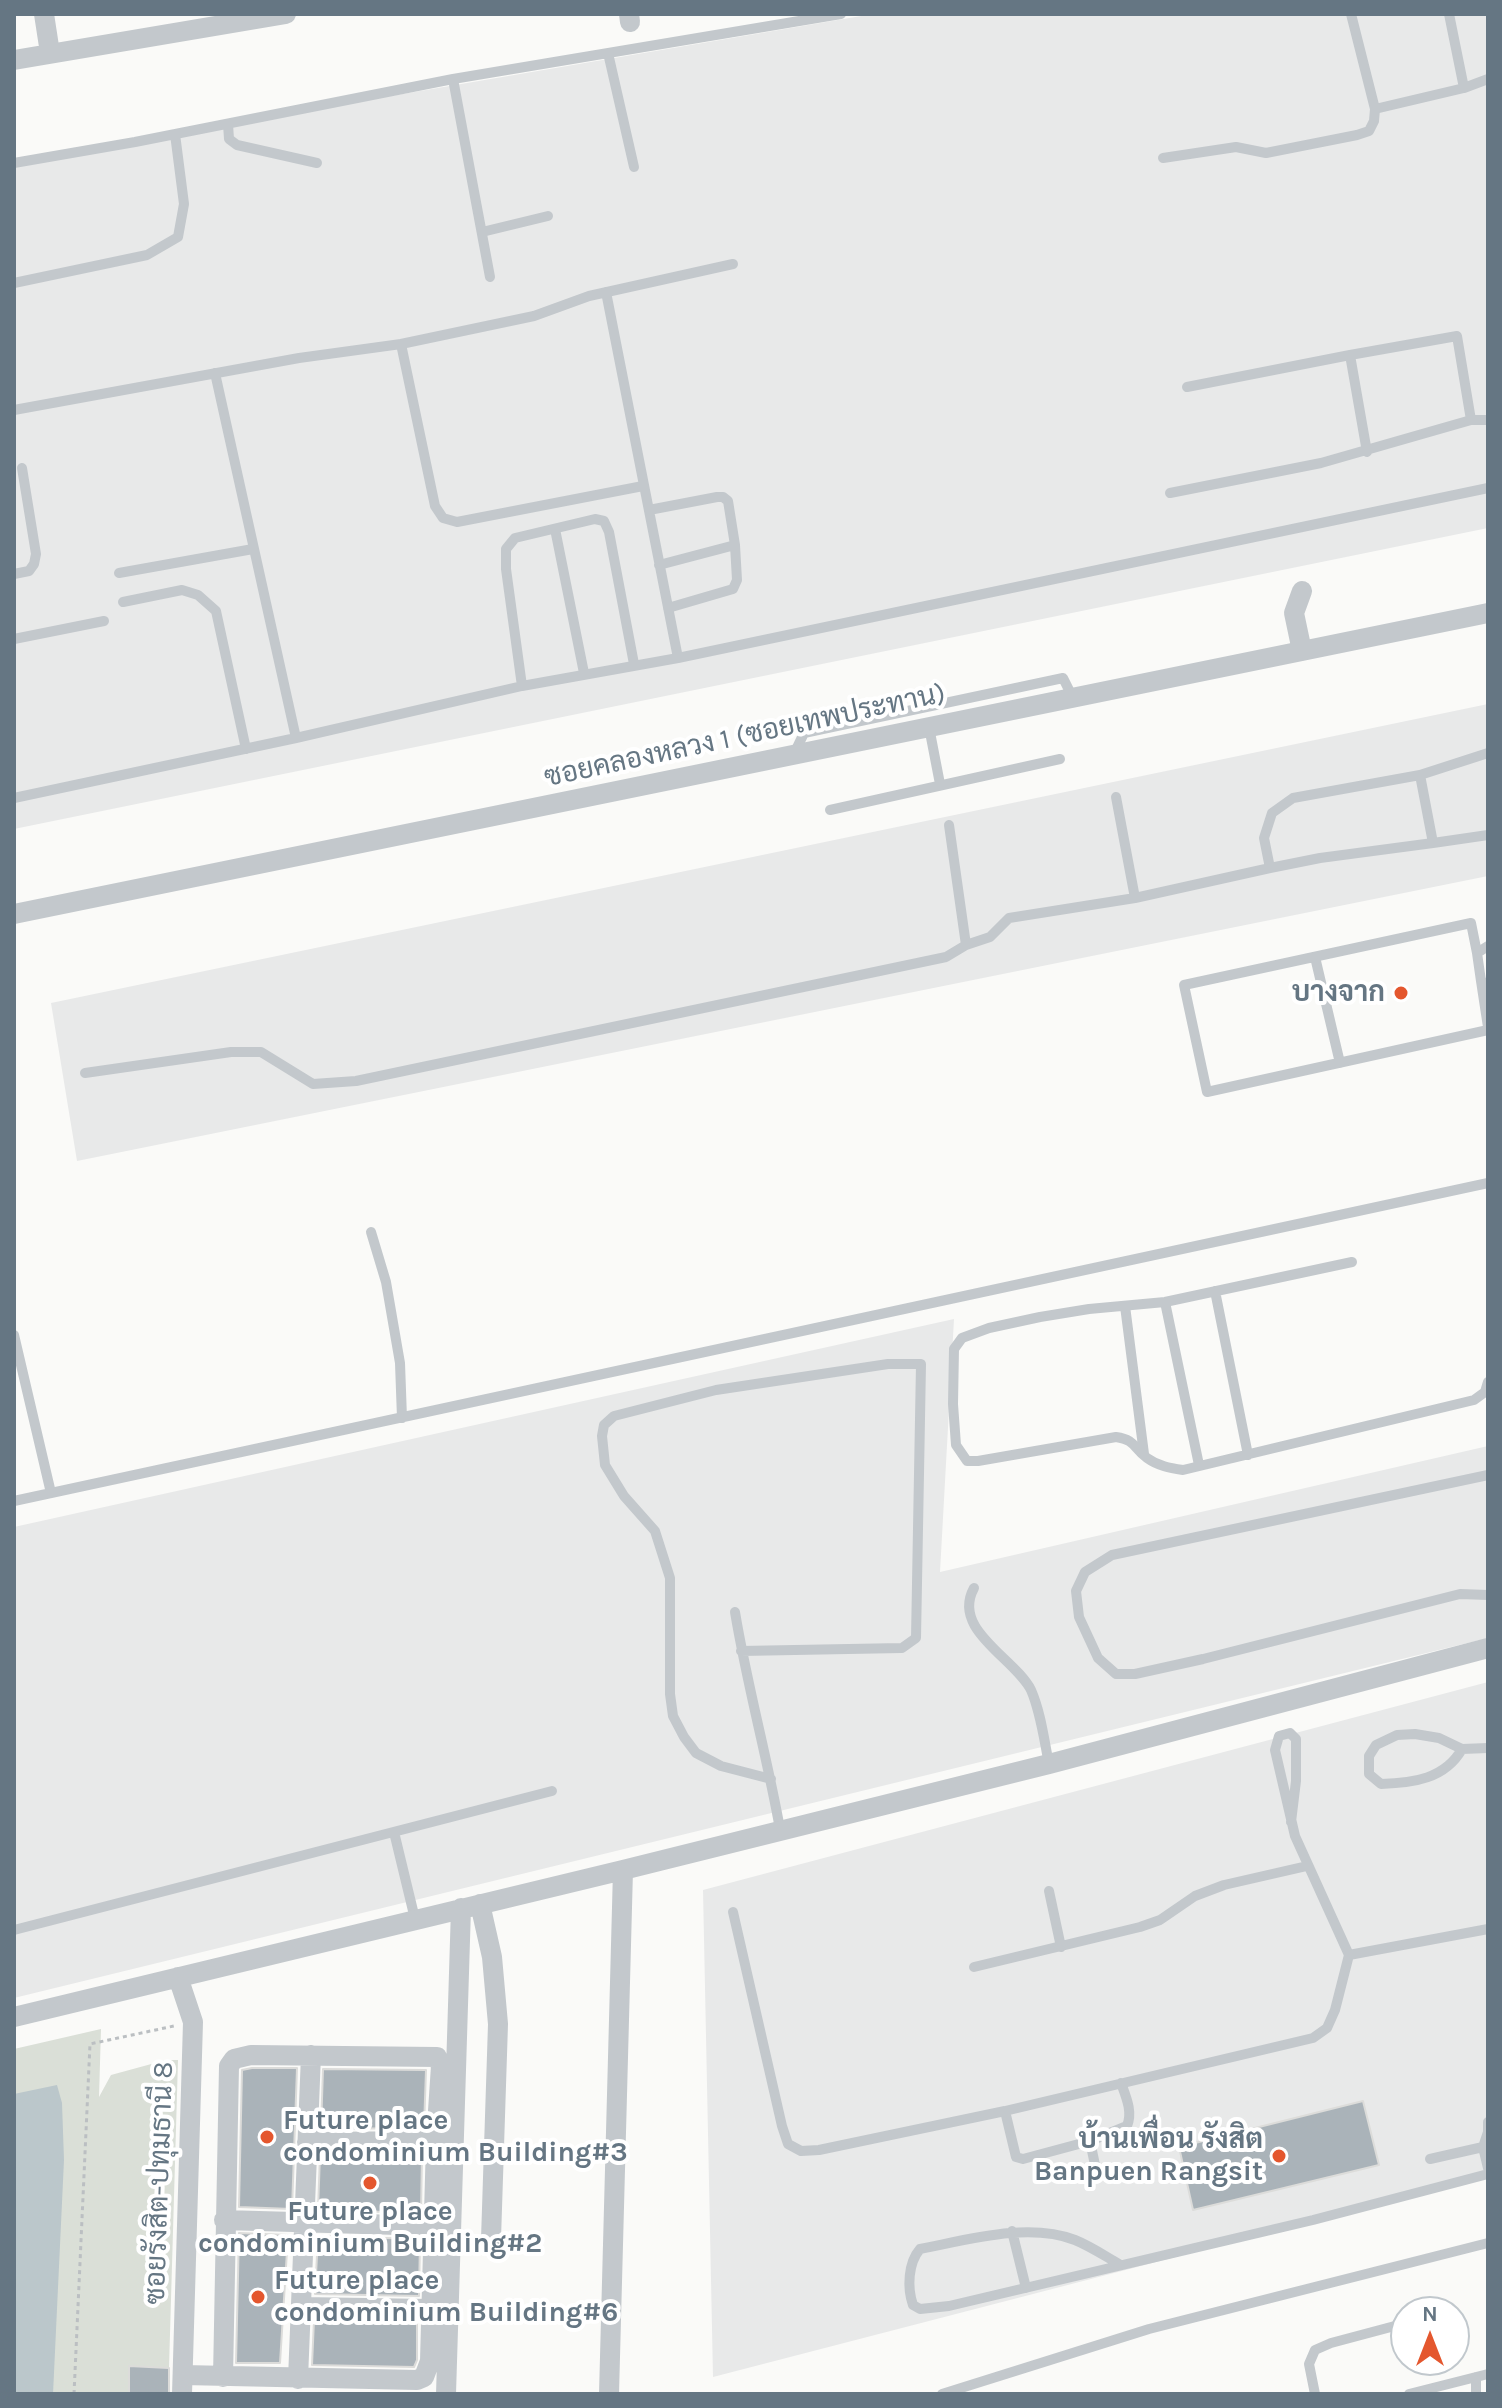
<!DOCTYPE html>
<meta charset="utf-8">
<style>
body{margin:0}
#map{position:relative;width:1502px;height:2408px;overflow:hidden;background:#fafaf8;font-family:Karla,sans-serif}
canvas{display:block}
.frame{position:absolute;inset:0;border:16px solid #657683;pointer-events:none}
.north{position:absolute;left:1390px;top:2296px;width:80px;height:80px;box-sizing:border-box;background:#fff;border:2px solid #c1c8cd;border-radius:50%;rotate:0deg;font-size:22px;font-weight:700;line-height:32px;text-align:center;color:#657683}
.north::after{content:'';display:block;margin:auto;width:28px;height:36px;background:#e4572e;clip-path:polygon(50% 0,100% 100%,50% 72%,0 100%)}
</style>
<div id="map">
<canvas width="1502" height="2408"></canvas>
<div class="frame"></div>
<div class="north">N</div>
</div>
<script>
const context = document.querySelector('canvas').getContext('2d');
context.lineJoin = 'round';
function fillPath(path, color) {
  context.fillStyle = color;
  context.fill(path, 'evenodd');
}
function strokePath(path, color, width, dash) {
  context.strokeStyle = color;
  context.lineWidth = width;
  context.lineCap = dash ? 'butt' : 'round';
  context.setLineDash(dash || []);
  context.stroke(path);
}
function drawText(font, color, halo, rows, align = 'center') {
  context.font = font + ' Karla,Sarabun,sans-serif';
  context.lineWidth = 8;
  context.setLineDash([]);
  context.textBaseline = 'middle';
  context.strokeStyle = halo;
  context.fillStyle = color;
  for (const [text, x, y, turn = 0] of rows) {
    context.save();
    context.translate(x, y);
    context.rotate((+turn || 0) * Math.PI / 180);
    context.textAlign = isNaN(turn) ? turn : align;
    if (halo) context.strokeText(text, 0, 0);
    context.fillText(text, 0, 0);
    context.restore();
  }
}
fillPath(new Path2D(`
 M873 14H1488V528L14 829V160Z
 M1488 704V876L77 1161 51 1003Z
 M954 1319 940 1572 1488 1446V1638L14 1998V1527Z
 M1488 1682V2176L713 2377 703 1890Z`), '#e8e9e9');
fillPath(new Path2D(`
 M101 2029 99 2097 111 2075 166 2060H178L169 2368 130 2366 129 2394H14V2049Z`), '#dadfd7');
fillPath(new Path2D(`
 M57 2085 62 2103 64 2160 53 2394H14V2094Z`), '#bbc7cb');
const building = new Path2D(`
 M252 2068H297L292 2209 239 2207 242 2070Z
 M323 2069 426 2070 424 2128 321 2129Z
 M1363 2101 1379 2165 1193 2210 1179 2147Z
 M422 2154 421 2213 318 2210 320 2155Z
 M239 2233 288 2235 280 2363H236Z
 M318 2236 420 2239 419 2296 315 2294Z
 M314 2320 417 2322V2360L414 2367 312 2365Z
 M129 2366 169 2368V2394H129Z`);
fillPath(building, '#aab3b9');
strokePath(building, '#dcdcda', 2);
strokePath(new Path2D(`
 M74 2394 90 2044 174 2026`), '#bbbfc2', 3, [4, 4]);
strokePath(new Path2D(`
 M1351 14 1375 109 1464 88 1488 79
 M1449 14 1464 88
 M608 53 634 167
 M453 79 490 277
 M228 124 229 139 237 145 317 163
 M1163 158 1236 147 1266 153 1357 135 1369 131 1374 121 1375 109
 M14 163 135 142 453 79 841 14
 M482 232 548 216
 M14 283 147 255 178 237 184 204 175 134
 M606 292 678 658
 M215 373 296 738
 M1187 387 1350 355
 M14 410 299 358 401 344
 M1367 452 1350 355 1457 336 1471 420
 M643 486 457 522 443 518 435 506 401 344 534 316 589 296 733 264
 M1170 493 1321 463 1471 420H1488
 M649 510 717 497H723L728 501 735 545 659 565
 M555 529 584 673
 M119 573 253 549
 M14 574 29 571 34 564 36 554 22 468
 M123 602 182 590 198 595 216 611 246 749
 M668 608 733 589 737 580 735 545
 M14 639 104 621
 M522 686 506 569V549L515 538 595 519 604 521 609 532 634 664
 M929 727 940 784
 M1488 753 1420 775 1433 843 1488 835
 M794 754 804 733 1063 678 1073 698
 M1420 775 1293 798 1272 813 1264 838 1270 868 1320 858 1433 843
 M1116 797 1135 898
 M14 798 296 738 522 686 678 658 1488 488
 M830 810 1060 759
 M949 825 966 945
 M1488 946 1477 953 1481 981 1488 984
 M1477 953 1471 923 1184 985 1207 1092 1488 1030
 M1315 957 1340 1063
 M1481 981 1488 1027
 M85 1073 231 1052H261L313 1084 356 1081 946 957 966 945 990 937 1009 918 1135 898 1270 868
 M371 1232 386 1282 400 1363 402 1418
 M1352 1262 1165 1302 1089 1309 1040 1317 989 1328 962 1338 954 1349 953 1404 956 1445 967 1461H978L1116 1437C1136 1440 1133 1448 1147 1458 1158 1466 1170 1468 1183 1470L1474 1400 1485 1392 1488 1382
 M1215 1291 1248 1455
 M1165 1302 1199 1465
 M1125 1306 1144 1454
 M14 1335 51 1493
 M1488 1475 1112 1555 1085 1572 1076 1591 1079 1617 1098 1658 1116 1674H1135L1203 1659 1460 1594 1488 1595
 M14 1501 1488 1183
 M974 1588C951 1630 1015 1658 1031 1690 1041 1713 1044 1740 1049 1764
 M735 1612C747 1685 767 1756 780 1829
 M741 1651 902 1648 916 1638 921 1364H888L716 1390 614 1416 604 1425 602 1436 605 1465 624 1496 655 1531 670 1578V1694L673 1716 684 1737 696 1753 721 1766 771 1779
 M1462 1749C1445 1779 1413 1783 1381 1784L1369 1774V1756L1376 1745 1397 1735 1415 1734 1439 1738 1462 1749 1488 1748
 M1291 1822 1296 1781V1739L1290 1733 1279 1736 1275 1750 1295 1836 1349 1955 1488 1929
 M394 1832 415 1919
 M1049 1891 1061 1947
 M733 1912 782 2126 788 2144 801 2151 819 2150 1005 2111 1313 2038 1327 2028 1335 2010 1349 1955
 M14 1930 552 1791
 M974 1967 1140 1927 1160 1920 1195 1896 1224 1885 1307 1866
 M1005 2111 1016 2157 1023 2159 1090 2141
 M1483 2147 1488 2132V2122
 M1430 2159 1483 2147 1488 2168
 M1095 2165 1090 2141 1127 2126C1133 2112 1126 2097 1121 2083
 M1012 2231 1026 2288
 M1119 2264C1105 2256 1090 2246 1075 2240 1028 2222 967 2240 920 2249 908 2263 907 2288 913 2305L920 2309 949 2306 1313 2220 1488 2174
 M1476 2377V2394
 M942 2394 1149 2329 1488 2243
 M1315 2394 1309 2364 1315 2350 1331 2343 1406 2323
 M1409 2394 1488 2374`), '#c3c8cc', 10);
strokePath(new Path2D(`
 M44 14 50 53
 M629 14 630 22
 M14 60 286 14
 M1302 591 1294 613 1302 651
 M14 914 1488 613
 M480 1904 492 1957 498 2024 491 2239
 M178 1977 193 2022 182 2394
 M14 2017 623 1870 1049 1764 1488 1648
 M307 2142 436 2141
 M224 2220 433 2226
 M301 2307 430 2309
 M183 2375 417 2380 424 2377 430 2361 436 2141 441 2066 437 2057 251 2055 234 2059 229 2066 223 2377
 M298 2379 311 2055
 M446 2394 461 1908
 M609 2394 623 1870`), '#c3c8cc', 20);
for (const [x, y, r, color] of [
 [1401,993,8,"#e4572e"],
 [267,2137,8,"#e4572e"],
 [1279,2156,8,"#e4572e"],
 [370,2183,8,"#e4572e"],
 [258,2297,8,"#e4572e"]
]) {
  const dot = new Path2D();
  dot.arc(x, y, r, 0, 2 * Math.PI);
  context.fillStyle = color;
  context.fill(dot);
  strokePath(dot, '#fff', 3);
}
drawText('28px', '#657683', '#fff', [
 ["ซอยคลองหลวง 1 (ซอยเทพประทาน)",745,736,-12],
 ["ซอยรังสิต-ปทุมธานี 8",160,2183,-88]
]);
drawText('bold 28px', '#657683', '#fff', [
 ["บางจาก",1385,993],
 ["Future place",283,2121,"left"],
 ["condominium Building#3",283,2153,"left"],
 ["บ้านเพื่อน รังสิต",1263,2140],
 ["Banpuen Rangsit",1263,2172],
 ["Future place",370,2212,"center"],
 ["condominium Building#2",370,2244,"center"],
 ["Future place",274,2281,"left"],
 ["condominium Building#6",274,2313,"left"]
], 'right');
</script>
